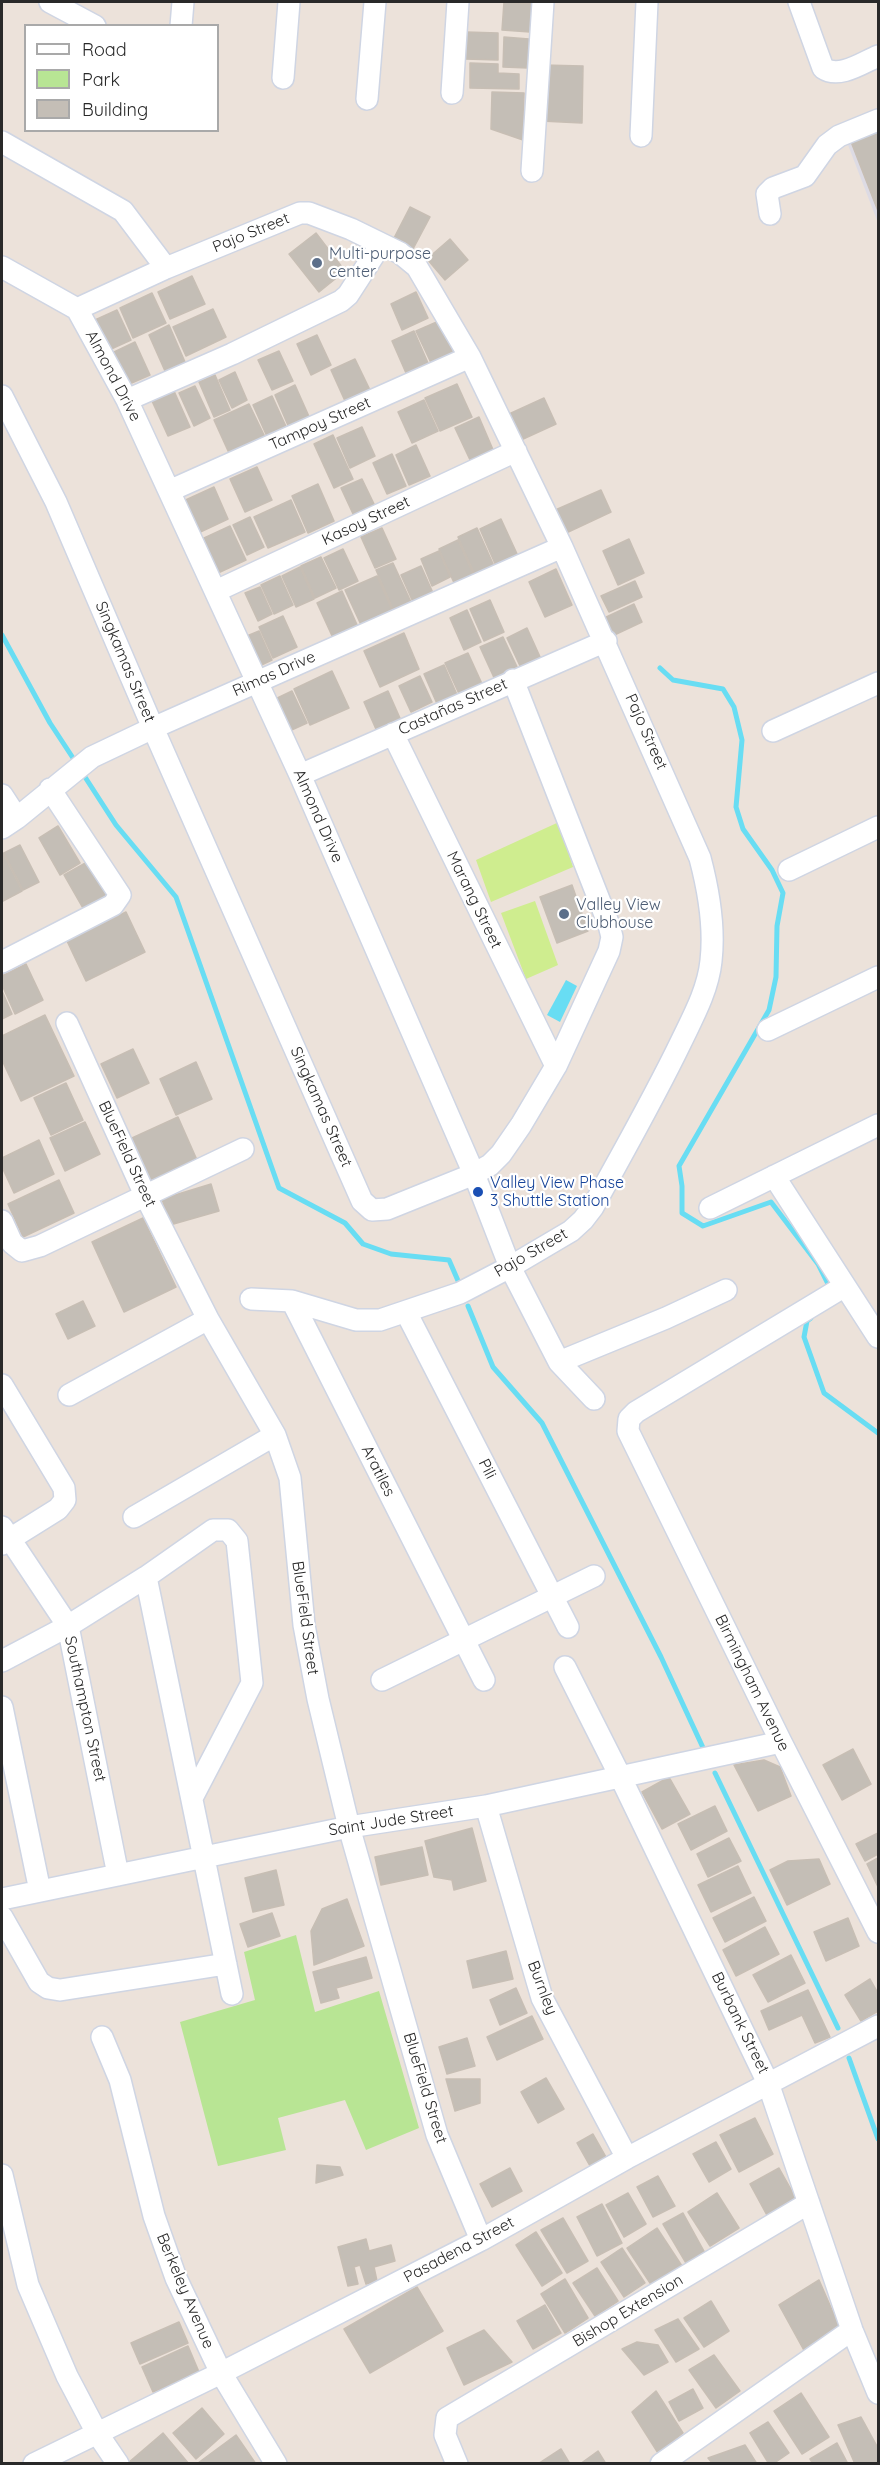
<!DOCTYPE html>
<meta charset="utf-8">
<style>
body{margin:0}
#map{position:relative;width:880px;height:2465px;overflow:hidden;background:#ece2da;font-family:Quicksand,sans-serif}
canvas{display:block}
.frame{position:absolute;inset:0;border:3px solid #292929;pointer-events:none}
.legend{position:absolute;left:24px;top:24px;width:195px;height:108px;box-sizing:border-box;background:#fff;border:2px solid #a9a9a9;margin:0;padding:8px 10px;list-style:none;font-size:18px;color:#292929}
.legend li{display:flex;align-items:center;gap:12px;height:30px}
.legend b{width:30px;border:2px solid #a9a9a9}
</style>
<div id="map">
<canvas width="880" height="2465"></canvas>
<div class="frame"></div>
<ul class="legend">
<li><b style="height:8px;background:#fff"></b>Road</li>
<li><b style="height:16px;background:#b8e594"></b>Park</li>
<li><b style="height:16px;background:#c4beb6"></b>Building</li>
</ul>
</div>
<script>
const context = document.querySelector('canvas').getContext('2d');
context.lineJoin = 'round';
function fillPath(path, color) {
  context.fillStyle = color;
  context.fill(path, 'evenodd');
}
function strokePath(path, color, width, dash) {
  context.strokeStyle = color;
  context.lineWidth = width;
  context.lineCap = dash ? 'butt' : 'round';
  context.setLineDash(dash || []);
  context.stroke(path);
}
function drawText(font, color, halo, rows, align = 'center') {
  context.font = font + ' Quicksand,sans-serif';
  context.lineWidth = 4.5;
  context.setLineDash([]);
  context.textBaseline = 'middle';
  context.strokeStyle = halo;
  context.fillStyle = color;
  for (const [text, x, y, turn = 0] of rows) {
    context.save();
    context.translate(x, y);
    context.rotate((+turn || 0) * Math.PI / 180);
    context.textAlign = isNaN(turn) ? turn : align;
    if (halo) context.strokeText(text, 0, 0);
    context.fillText(text, 0, 0);
    context.restore();
  }
}
fillPath(new Path2D(`
 M878 118V223L843 132Z`), '#dddbe4');
fillPath(new Path2D(`
 M296 1935 315 2012 379 1991 419 2128 366 2150 345 2100 278 2118 286 2150 218 2166 180 2022 255 2000 244 1952Z`), '#b8e594');
fillPath(new Path2D(`
 M559 822 573 867 491 902 476 860Z
 M535 901 558 965 526 979 501 913Z`), '#cfed8f');
fillPath(new Path2D(`
 M566 980 577 986 560 1022 547 1015Z`), '#68ddf3');
strokePath(new Path2D(`
 M2 635 50 723 73 758
 M660 668 673 680 723 689 734 707 742 740 736 807 743 829 772 870 783 893 777 926 776 977 769 1010 679 1166 682 1186V1213L703 1226 771 1202 818 1264 831 1290
 M85 777 116 825 176 897 279 1188 345 1223 363 1244 391 1254 449 1260 459 1283
 M468 1306 493 1367 542 1423 661 1657 705 1752
 M811 1318 807 1321 804 1337 824 1393 878 1433
 M715 1773 838 2028
 M849 2058 878 2139`), '#68ddf3', 5);
const building = new Path2D(`
 M504 2 533 4 530 32 502 30Z
 M466 32 498 33V60L465 59Z
 M504 37 529 39 528 68 503 67Z
 M470 63 498 64V73L519 74V89L470 88Z
 M543 65 583 66 582 123 541 121Z
 M492 92 524 93 523 140 491 129Z
 M878 122V211L848 134Z
 M410 207 430 217 413 249 394 238Z
 M316 233 345 271 319 292 289 254Z
 M450 239 468 260 445 280 427 259Z
 M192 276 205 304 170 319 158 292Z
 M416 292 428 318 402 330 391 304Z
 M152 293 166 323 133 338 120 308Z
 M213 309 226 337 186 356 173 327Z
 M117 310 131 340 109 350 95 320Z
 M439 321 454 355 432 365 416 331Z
 M169 325 185 362 165 371 149 335Z
 M414 331 428 363 406 373 392 341Z
 M317 335 331 365 311 375 297 344Z
 M135 342 150 375 127 385 112 353Z
 M279 351 293 381 272 390 258 360Z
 M355 359 370 390 345 401 331 370Z
 M235 372 247 400 232 408 219 380Z
 M215 375 230 410 214 417 199 382Z
 M457 384 472 417 440 431 425 398Z
 M295 385 311 421 290 430 275 395Z
 M195 386 210 418 194 426 179 393Z
 M174 391 190 427 168 436 152 401Z
 M272 396 289 433 269 441 253 405Z
 M544 398 556 424 521 440 509 414Z
 M424 400 438 431 412 443 398 412Z
 M249 404 265 437 229 453 214 420Z
 M479 417 494 452 471 462 455 428Z
 M362 427 375 456 350 468 337 438Z
 M333 435 353 479 334 488 314 444Z
 M416 445 430 476 409 485 396 455Z
 M392 454 406 486 387 494 373 463Z
 M257 467 272 500 245 512 230 479Z
 M362 479 375 506 354 516 341 488Z
 M318 484 334 521 308 533 292 496Z
 M214 487 228 519 194 535 179 503Z
 M601 490 611 512 564 534 553 511Z
 M291 500 305 532 268 548 254 517Z
 M250 517 264 547 247 555 233 525Z
 M501 519 518 556 496 566 480 529Z
 M230 526 246 560 218 573 202 539Z
 M382 528 396 559 375 568 361 537Z
 M477 528 494 566 475 575 458 537Z
 M629 539 644 573 618 585 603 551Z
 M458 540 474 576 455 585 439 549Z
 M343 549 358 581 339 590 324 558Z
 M439 551 450 577 432 586 421 559Z
 M321 557 336 588 315 598 301 566Z
 M393 563 411 602 393 609 376 570Z
 M421 566 433 593 413 602 401 575Z
 M300 567 314 599 296 607 282 576Z
 M556 569 572 605 545 617 529 582Z
 M280 576 293 605 274 614 261 585Z
 M377 576 393 612 362 627 345 590Z
 M635 581 642 597 609 612 601 596Z
 M260 587 272 614 258 621 245 593Z
 M342 591 358 627 333 638 317 603Z
 M490 600 504 632 484 641 470 609Z
 M634 604 642 622 610 637 602 619Z
 M467 610 481 642 464 650 450 618Z
 M283 616 297 647 273 658 259 627Z
 M527 628 541 659 521 668 507 638Z
 M259 631 272 660 255 668 242 638Z
 M404 633 419 669 380 687 364 651Z
 M503 637 519 671 496 682 480 647Z
 M468 653 483 686 460 696 445 663Z
 M444 665 458 697 438 706 424 674Z
 M332 671 349 708 310 725 294 689Z
 M420 676 432 702 411 712 399 686Z
 M292 691 307 723 285 733 271 701Z
 M388 691 403 725 379 736 364 702Z
 M58 826 80 863 60 875 39 838Z
 M20 845 39 882 23 890 4 853Z
 M3 853 22 891 3 901 2 898Z
 M89 861 109 896 84 910 64 875Z
 M572 885 588 931 557 943 540 897Z
 M126 912 145 952 86 981 67 941Z
 M26 964 43 1000 15 1014 2 985V976Z
 M2 991 12 1014 2 1019Z
 M45 1015 74 1076 21 1101 2 1060V1036Z
 M133 1049 149 1083 117 1098 101 1064Z
 M196 1062 212 1099 176 1115 160 1079Z
 M66 1083 83 1120 51 1135 34 1098Z
 M178 1117 197 1160 151 1181 132 1138Z
 M85 1122 100 1154 65 1171 50 1138Z
 M39 1140 54 1174 14 1193 2 1167V1158Z
 M59 1180 74 1213 23 1237 8 1204Z
 M211 1184 219 1211 170 1225 162 1199Z
 M143 1218 176 1287 124 1312 92 1242Z
 M83 1301 95 1326 68 1339 56 1314Z
 M853 1749 871 1784 842 1800 823 1765Z
 M764 1760 780 1767 791 1796 758 1811 734 1765Z
 M669 1777 690 1814 662 1829 642 1792Z
 M715 1806 727 1831 691 1850 678 1824Z
 M472 1828 486 1881 454 1890 452 1880 434 1877 425 1841Z
 M878 1833V1854L865 1861 856 1844Z
 M729 1838 741 1861 708 1877 697 1854Z
 M422 1847 428 1875 381 1885 375 1857Z
 M878 1858V1887L867 1864Z
 M819 1859 830 1884 787 1905 770 1870 788 1861Z
 M738 1866 751 1893 711 1912 698 1885Z
 M276 1870 284 1905 253 1912 245 1878Z
 M754 1897 766 1921 725 1942 713 1918Z
 M347 1899 364 1946 314 1965 311 1931 322 1909Z
 M272 1913 280 1936 248 1947 240 1924Z
 M848 1918 859 1946 826 1961 814 1932Z
 M765 1927 779 1954 736 1976 723 1950Z
 M506 1951 513 1979 473 1988 467 1961Z
 M791 1955 805 1983 768 2002 753 1975Z
 M366 1957 372 1978 336 1988 339 1998 321 2003 313 1972Z
 M870 1979 878 1993V2011L861 2021 845 1995Z
 M516 1988 527 2013 500 2025 490 2000Z
 M808 1990 830 2037 815 2043 802 2015 769 2030 761 2011Z
 M532 2016 543 2039 497 2060 487 2037Z
 M467 2038 475 2066 447 2074 439 2047Z
 M546 2078 564 2109 538 2123 521 2092Z
 M446 2079H480V2103L455 2111Z
 M755 2118 773 2154 739 2172 720 2135Z
 M593 2134 606 2157 590 2166 577 2143Z
 M716 2142 731 2169 709 2182 693 2154Z
 M317 2165 340 2167 343 2175 316 2183Z
 M510 2168 522 2191 492 2207 480 2184Z
 M779 2168 798 2202 769 2219 750 2184Z
 M658 2176 675 2206 653 2217 637 2187Z
 M628 2193 646 2224 624 2237 606 2205Z
 M717 2193 739 2228 710 2246 688 2212Z
 M602 2204 622 2243 597 2256 577 2217Z
 M683 2213 705 2253 686 2263 663 2224Z
 M563 2218 588 2261 567 2273 541 2230Z
 M657 2228 682 2266 652 2286 627 2248Z
 M536 2232 562 2273 542 2286 516 2245Z
 M366 2239 369 2251 391 2245 395 2261 374 2267 377 2281 366 2284 360 2265 354 2267 358 2284 348 2286 338 2247Z
 M622 2248 645 2283 624 2297 601 2262Z
 M597 2268 618 2301 595 2316 573 2283Z
 M565 2279 588 2318 565 2333 541 2294Z
 M819 2280 839 2326 806 2354 779 2305Z
 M417 2287 443 2331 370 2373 344 2329Z
 M711 2301 729 2331 704 2347 684 2318Z
 M545 2305 561 2333 533 2349 517 2321Z
 M678 2319 699 2349 676 2362 655 2330Z
 M179 2322 188 2343 140 2364 131 2343Z
 M484 2330 512 2362 464 2385 447 2348Z
 M637 2342 658 2345 668 2362 644 2375 622 2349Z
 M188 2346 199 2372 153 2392 142 2367Z
 M714 2355 740 2391 716 2408 689 2370Z
 M693 2389 703 2408 679 2421 669 2402Z
 M656 2391 683 2433 658 2453 632 2412Z
 M801 2393 829 2437 802 2454 774 2411Z
 M202 2408 224 2434 196 2459 173 2433Z
 M861 2417 878 2448V2464H855L838 2425Z
 M768 2422 789 2453 773 2464H769L750 2433Z
 M163 2433 189 2464H128V2463Z
 M236 2435 256 2464H198V2463Z
 M837 2443 848 2464H813L810 2459Z
 M745 2445 757 2464H713L708 2458Z
 M561 2449 570 2464H538Z
 M598 2451 606 2464H580Z`);
fillPath(building, '#c4beb6');
strokePath(building, '#c7beb4', 1.5);
const minor = new Path2D(`
 M50 2 95 26
 M799 2 823 68C839 79 862 63 878 56
 M181 26 183 2
 M283 78 289 2
 M452 93 458 2
 M367 99 375 2
 M641 136 647 2
 M2 142 123 211 166 268
 M532 171 543 2
 M770 214 767 194 773 188 805 176 827 145 839 136 878 120
 M2 267 77 309 127 400 300 775 474 1174 510 1267 559 1362 594 1399
 M77 309 166 268 300 213H309L351 229 400 253 417 267 470 357 562 547 700 858C709 892 715 926 711 961 708 990 693 1017 681 1042 654 1098 623 1152 593 1207L583 1220 571 1231 510 1267 460 1293 380 1320H356L292 1301 251 1299
 M2 396 56 502 153 728 362 1201 372 1210 387 1209 474 1174 490 1165 501 1154 521 1125 556 1066 609 951 612 937 609 925 513 680
 M127 400 232 354 341 301 348 295 381 244
 M169 491 470 357
 M216 591 516 451
 M773 731 878 683
 M393 734 556 1066
 M300 775 606 641
 M2 795 17 818
 M2 828 17 818 92 757 153 728 562 547
 M789 870 878 827
 M2 962 113 905 120 895 50 789
 M67 1023 145 1195 208 1319 275 1435 290 1478 304 1625 318 1699 349 1827 437 2135 481 2240
 M768 1030 878 977
 M774 1176 878 1337
 M710 1208 878 1125
 M2 1221 12 1243 22 1251 40 1246 243 1149
 M845 1286 636 1412 629 1419 628 1431 781 1742 878 1932
 M292 1301 484 1680
 M406 1312 568 1627
 M559 1362 666 1318 726 1290
 M2 1385 64 1488 65 1500 58 1509 2 1544
 M69 1395 208 1319
 M134 1517 275 1435
 M2 1527 68 1626 118 1875
 M146 1577 232 1994
 M2 1661 68 1626 146 1577 213 1530H228L237 1541 252 1683 192 1798
 M565 1667 621 1778 768 2083 852 2330 878 2393
 M382 1680 594 1576
 M2 1707 40 1891
 M486 1806 542 1998 627 2158
 M2 1899 349 1827 486 1806 781 1742
 M2 1917 39 1982 48 1988 60 1990 226 1964
 M102 2037 120 2080 154 2216 176 2278 221 2373 276 2464
 M2 2175 28 2285 67 2376 97 2433 118 2464
 M34 2464 221 2373 481 2240 627 2158 878 2026
 M457 2464 445 2435 447 2418 809 2203
 M661 2464 852 2330`);
strokePath(minor, '#cfd5e3', 24);
strokePath(minor, '#fff', 21);
for (const [x, y, r, color] of [
 [317,263,6,"#5c6f8a"],
 [564,914,6,"#5c6f8a"],
 [478,1192,6,"#1a4fb4"]
]) {
  const dot = new Path2D();
  dot.arc(x, y, r, 0, 2 * Math.PI);
  context.fillStyle = color;
  context.fill(dot);
  strokePath(dot, '#fff', 2);
}
drawText('16px', '#292929', '#fff', [
 ["Pajo Street",251,233,-22],
 ["Almond Drive",113,376,62],
 ["Tampoy Street",320,424,-24],
 ["Kasoy Street",366,521,-25],
 ["Singkamas Street",125,662,67],
 ["Rimas Drive",274,674,-24],
 ["Castañas Street",453,707,-24],
 ["Pajo Street",646,732,66],
 ["Almond Drive",318,816,66],
 ["Marang Street",474,900,64],
 ["Singkamas Street",321,1107,66],
 ["BlueField Street",127,1154,65],
 ["Pajo Street",531,1253,-30],
 ["Pili",487,1469,63],
 ["Aratiles",378,1471,63],
 ["BlueField Street",305,1618,82],
 ["Birmingham Avenue",752,1683,64],
 ["Southampton Street",85,1709,78],
 ["Saint Jude Street",391,1821,-9],
 ["Burnley",542,1988,69],
 ["Burbank Street",740,2023,64],
 ["BlueField Street",425,2088,73],
 ["Pasadena Street",459,2250,-28],
 ["Berkeley Avenue",185,2291,67],
 ["Bishop Extension",628,2311,-31]
]);
drawText('16px', '#4e5e75', '#fff', [
 ["Multi-purpose",329,254],
 ["center",329,272],
 ["Valley View",576,905],
 ["Clubhouse",576,923]
], 'left');
drawText('16px', '#164399', '#fff', [
 ["Valley View Phase",490,1183],
 ["3 Shuttle Station",490,1201]
], 'left');
</script>
